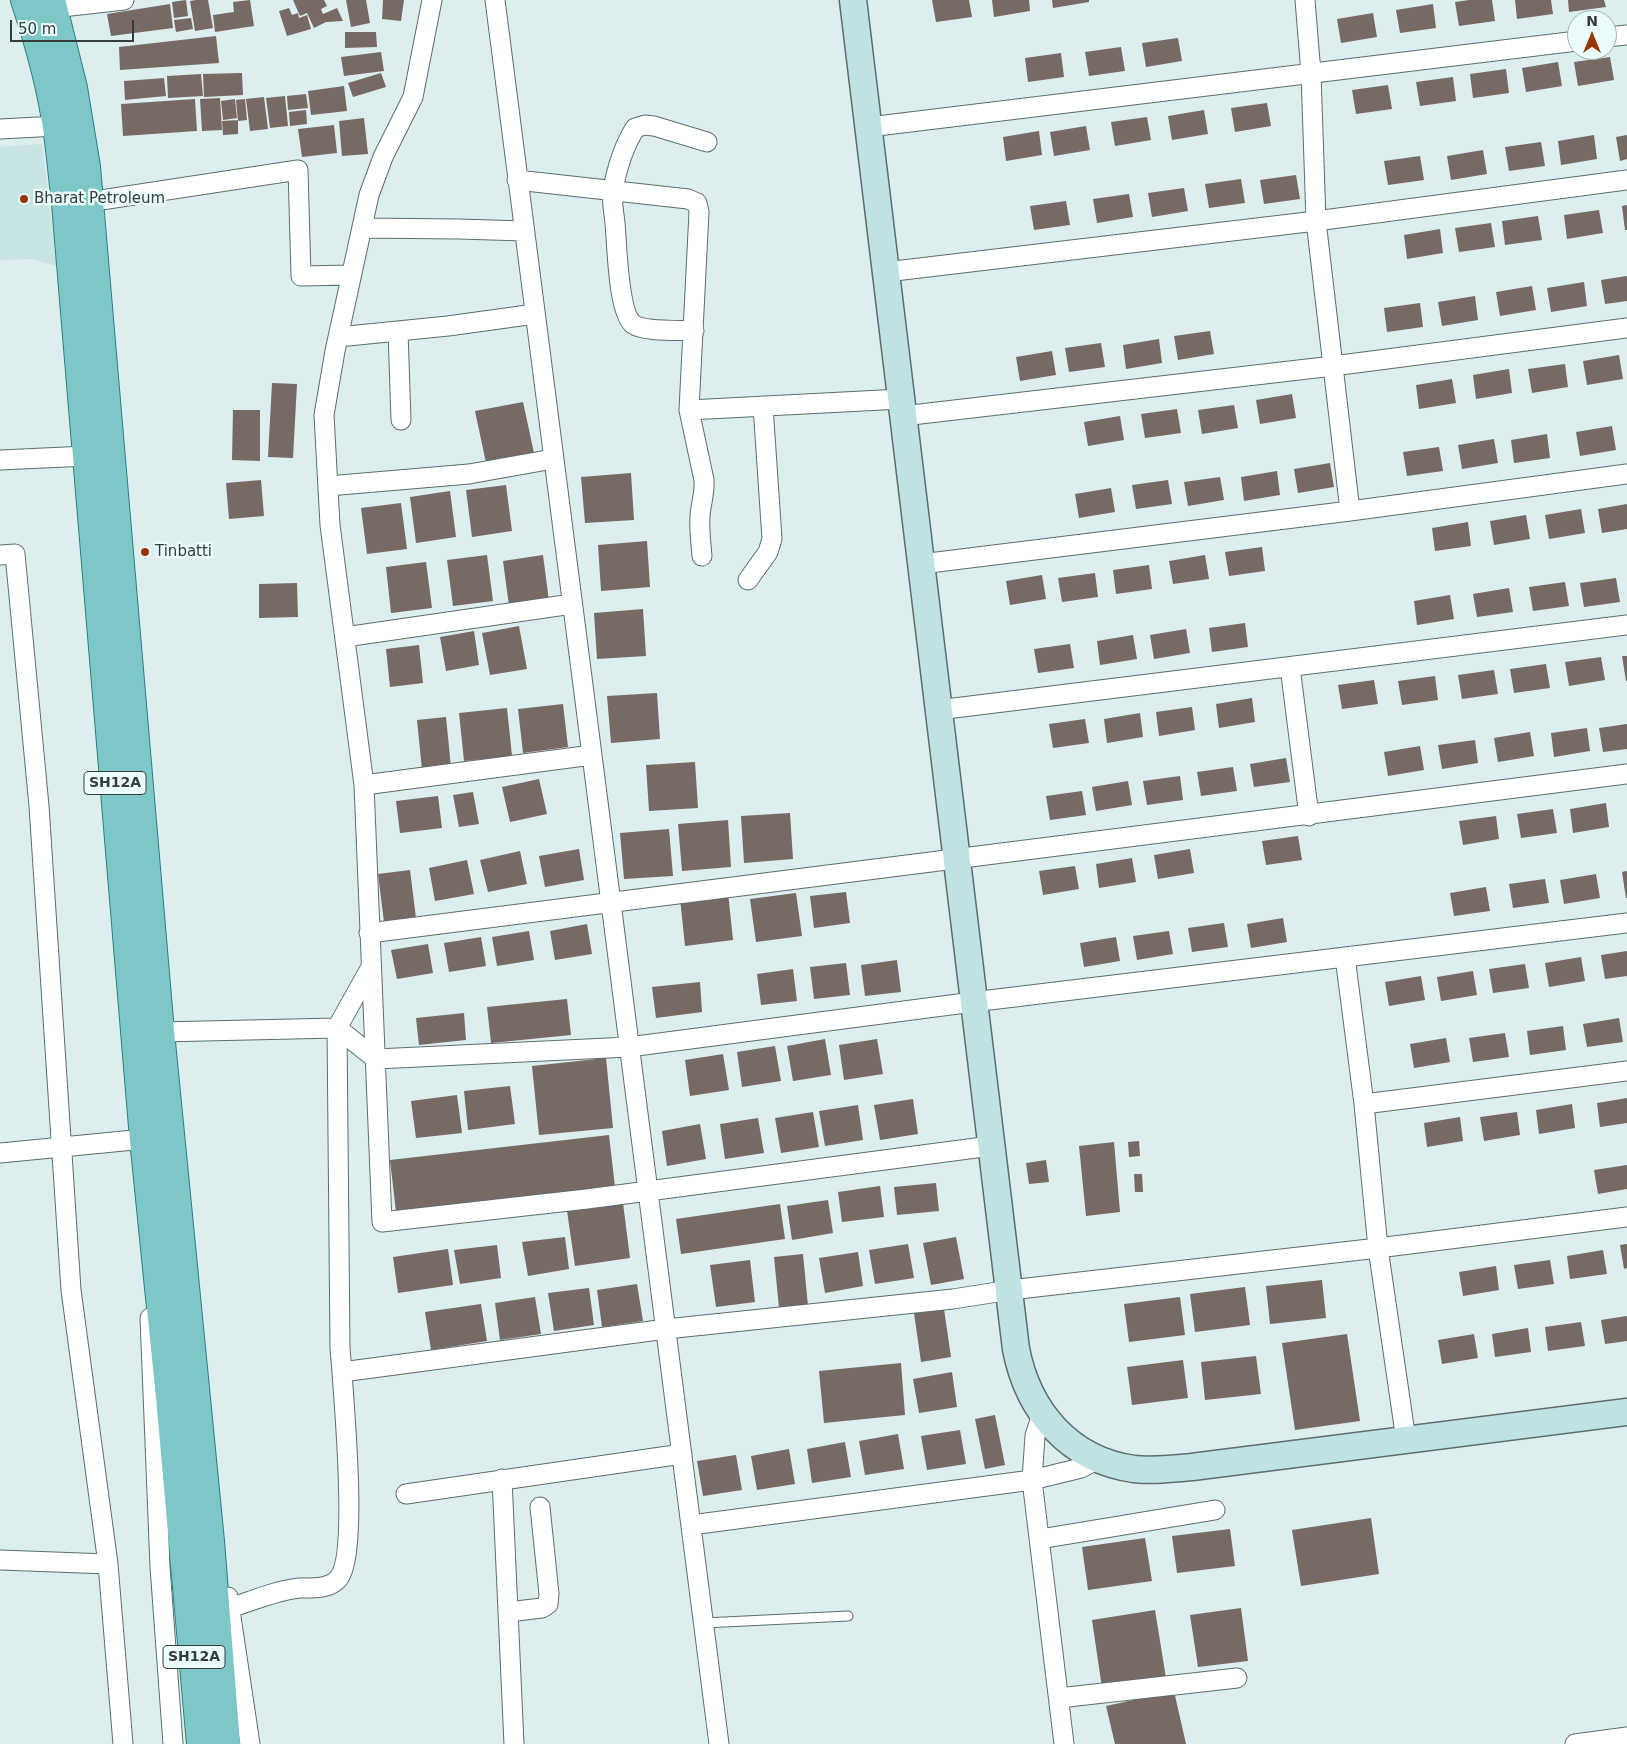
<!DOCTYPE html>
<style>
body{margin:0}
#map{position:relative;width:1627px;height:1744px;overflow:hidden;background:#dcefee;font-family:"DejaVu Sans",sans-serif}
canvas{display:block}
.north{position:absolute;left:1567px;top:10px;width:50px;height:50px;box-sizing:border-box;background:#eafcfb;border:1px solid #a2b0af;border-radius:50%;rotate:0deg;font-size:14px;font-weight:700;line-height:20px;text-align:center;color:#353d3c}
.north::after{content:'';display:block;margin:auto;width:18px;height:22px;background:#983500;clip-path:polygon(50% 0,100% 100%,50% 72%,0 100%)}
.scale{position:absolute;left:10px;top:20px;width:124px;height:22px;box-sizing:border-box;border:2px solid #353d3c;border-top:0;padding-left:6px;font-size:15px;line-height:18px;white-space:nowrap;color:#353d3c;-webkit-text-stroke:4px #eafcfb;paint-order:stroke}
</style>
<div id="map">
<canvas width="1627" height="1744"></canvas>
<div class="north">N</div>
<div class="scale">50 m</div>
</div>
<script>
const context = document.querySelector('canvas').getContext('2d');
context.lineJoin = 'round';
function fillPath(path, color) {
  context.fillStyle = color;
  context.fill(path, 'evenodd');
}
function strokePath(path, color, width, dash) {
  context.strokeStyle = color;
  context.lineWidth = width;
  context.lineCap = dash ? 'butt' : 'round';
  context.setLineDash(dash || []);
  context.stroke(path);
}
function drawText(font, color, halo, rows, align = 'center') {
  context.font = font + ' "DejaVu Sans",sans-serif';
  context.lineWidth = 5;
  context.setLineDash([]);
  context.textBaseline = 'middle';
  context.strokeStyle = halo;
  context.fillStyle = color;
  for (const [text, x, y, turn = 0] of rows) {
    context.save();
    context.translate(x, y);
    context.rotate((+turn || 0) * Math.PI / 180);
    context.textAlign = isNaN(turn) ? turn : align;
    if (halo) context.strokeText(text, 0, 0);
    context.fillText(text, 0, 0);
    context.restore();
  }
}
fillPath(new Path2D(`
 M42 144 57 266 32 259 0 260V147Z`), '#c8e4e3');
fillPath(new Path2D(`
 M186 0 188 16 174 18 172 2Z
 M196 0H208L213 28 195 31 190 1Z
 M250 0 254 26 215 32 213 15 234 12 233 2Z
 M293 0H324L327 6 321 9 323 14 337 8 343 21 326 22 314 28 307 13 300 16Z
 M346 0H366L370 23 351 27Z
 M383 0H404L401 21 382 19Z
 M932 0H969L972 17 936 22Z
 M992 0H1029L1030 11 994 17Z
 M1052 0H1089V2L1053 8Z
 M1469 0H1492L1495 21 1459 26 1455 2Z
 M1515 0H1551L1553 14 1517 19Z
 M1568 0H1604L1606 7 1569 12Z
 M170 4 173 28 111 36 107 14Z
 M1433 4 1436 28 1400 33 1396 10Z
 M289 8 292 15 298 13 299 18 307 15 311 29 287 36 279 11Z
 M1373 13 1377 37 1341 43 1337 19Z
 M191 18 193 29 176 32 174 20Z
 M345 32H376L377 47 345 48Z
 M216 36 219 63 120 70 119 47Z
 M1178 38 1182 61 1146 67 1142 43Z
 M1121 47 1125 71 1089 76 1085 52Z
 M381 52 384 71 344 76 341 57Z
 M1061 53 1064 77 1028 82 1025 58Z
 M1610 57 1614 80 1578 86 1574 62Z
 M1558 62 1562 86 1526 92 1522 68Z
 M1506 69 1509 93 1473 98 1470 74Z
 M242 73 243 95 204 97 203 74Z
 M381 73 386 87 353 97 348 83Z
 M201 74 203 96 168 98 167 76Z
 M1453 77 1456 101 1420 106 1416 82Z
 M164 78 166 96 125 100 124 81Z
 M1388 85 1392 109 1356 114 1352 90Z
 M344 86 347 111 311 115 308 91Z
 M306 94 308 108 288 110 287 96Z
 M285 96 288 126 270 128 266 98Z
 M264 97 268 129 250 131 246 99Z
 M220 98 222 130 202 131 200 99Z
 M195 99 197 131 123 136 121 104Z
 M235 99 237 118 223 120 221 101Z
 M245 99 247 120 238 121 236 100Z
 M1267 103 1271 126 1235 132 1231 108Z
 M306 110 307 124 290 126 289 112Z
 M1204 110 1208 134 1172 140 1168 116Z
 M1147 117 1151 140 1115 146 1111 122Z
 M364 118 368 154 342 156 339 121Z
 M238 120V134L223 135 222 121Z
 M334 125 337 153 302 157 298 129Z
 M1086 126 1090 150 1054 156 1050 132Z
 M1039 131 1042 155 1006 161 1003 137Z
 M1594 135 1597 159 1561 165 1558 141Z
 M1627 135V159L1620 161 1616 137Z
 M1541 142 1545 166 1509 171 1505 147Z
 M1483 150 1487 174 1451 180 1447 156Z
 M1420 156 1424 180 1388 185 1384 161Z
 M1296 175 1300 199 1264 204 1260 180Z
 M1241 179 1245 203 1209 208 1205 184Z
 M1184 188 1188 211 1152 217 1148 193Z
 M1129 194 1133 217 1097 223 1093 199Z
 M1066 201 1070 225 1034 230 1030 206Z
 M1627 205V230H1625L1622 206Z
 M1599 210 1603 233 1567 239 1564 215Z
 M1538 216 1542 240 1505 245 1502 221Z
 M1491 223 1495 247 1459 252 1455 228Z
 M1440 229 1443 253 1407 259 1404 235Z
 M1627 276V301L1605 304 1601 280Z
 M1584 282 1587 306 1551 312 1547 288Z
 M1532 286 1536 310 1500 316 1496 292Z
 M1475 296 1478 320 1442 326 1438 302Z
 M1420 303 1423 327 1387 332 1384 308Z
 M1210 331 1214 354 1178 360 1174 336Z
 M1159 339 1162 363 1126 369 1123 345Z
 M1101 343 1105 367 1069 372 1065 348Z
 M1052 351 1056 375 1020 381 1016 357Z
 M1619 355 1623 379 1587 385 1583 361Z
 M1565 364 1568 387 1532 393 1528 369Z
 M1509 369 1512 393 1476 399 1473 375Z
 M1452 379 1456 403 1419 409 1416 385Z
 M272 383 297 384 293 458 268 457Z
 M1292 394 1296 418 1260 424 1256 400Z
 M523 402 534 453 486 463 475 411Z
 M1234 405 1238 428 1202 434 1198 410Z
 M1177 409 1181 433 1145 438 1141 414Z
 M233 410H260V461L232 460Z
 M1120 416 1124 440 1088 446 1084 422Z
 M1612 426 1616 450 1580 456 1576 432Z
 M1547 434 1550 458 1514 463 1511 440Z
 M1494 439 1498 463 1462 469 1458 445Z
 M1439 447 1443 471 1407 476 1403 452Z
 M1330 463 1334 487 1298 493 1294 469Z
 M1277 471 1280 495 1244 501 1241 477Z
 M631 473 634 520 585 523 581 477Z
 M1220 477 1224 500 1188 506 1184 482Z
 M261 480 264 516 229 519 226 483Z
 M1168 480 1172 504 1136 509 1132 485Z
 M506 485 512 531 472 537 466 490Z
 M1111 488 1115 512 1079 518 1075 494Z
 M450 491 456 537 416 543 410 497Z
 M401 503 407 549 367 554 361 508Z
 M1627 504V529L1602 533 1598 509Z
 M1581 509 1585 533 1549 539 1545 515Z
 M1526 515 1530 539 1494 545 1490 521Z
 M1468 522 1471 546 1435 551 1432 528Z
 M647 541 650 587 601 591 598 545Z
 M1262 547 1265 571 1229 576 1225 552Z
 M487 555 493 601 453 606 447 560Z
 M543 555 549 601 509 606 503 561Z
 M1205 555 1209 579 1173 584 1169 561Z
 M426 562 432 608 391 613 386 567Z
 M1149 565 1152 589 1116 594 1113 570Z
 M1095 573 1098 597 1062 602 1058 578Z
 M1042 575 1046 599 1010 605 1006 581Z
 M1616 578 1620 602 1584 607 1580 583Z
 M1565 582 1569 606 1533 611 1529 587Z
 M297 583 298 617 259 618V584Z
 M1509 588 1513 612 1477 617 1473 594Z
 M1450 595 1454 619 1417 625 1414 601Z
 M643 609 646 656 597 659 594 613Z
 M1245 623 1248 647 1212 652 1209 628Z
 M519 626 527 669 490 675 482 633Z
 M1186 629 1190 653 1154 659 1150 635Z
 M474 631 479 665 446 671 440 637Z
 M1133 635 1137 659 1100 665 1097 641Z
 M1070 644 1074 668 1038 673 1034 649Z
 M419 645 423 683 390 687 386 649Z
 M1622 656H1627V681H1626Z
 M1601 657 1605 680 1569 686 1565 662Z
 M1546 664 1550 688 1514 693 1510 669Z
 M1494 670 1498 694 1462 699 1458 675Z
 M1435 676 1438 700 1402 705 1398 681Z
 M1374 680 1378 704 1342 709 1338 685Z
 M657 693 660 739 611 743 607 696Z
 M1252 698 1255 722 1219 728 1216 704Z
 M563 704 568 747 523 753 518 709Z
 M1192 707 1195 730 1159 736 1156 712Z
 M507 708 512 756 464 761 459 713Z
 M1140 713 1143 737 1107 743 1104 719Z
 M446 717 451 767 422 770 417 720Z
 M1085 719 1089 743 1053 748 1049 724Z
 M1627 724V749L1603 752 1599 728Z
 M1587 728 1590 751 1554 757 1551 733Z
 M1530 732 1534 756 1498 762 1494 738Z
 M1475 740 1478 763 1442 769 1438 745Z
 M1420 746 1424 770 1388 776 1384 752Z
 M1286 758 1290 782 1254 787 1250 764Z
 M695 762 698 808 649 811 646 765Z
 M1233 767 1237 791 1201 796 1197 772Z
 M1180 776 1183 800 1147 805 1143 781Z
 M539 779 547 814 510 822 502 787Z
 M1128 781 1132 805 1096 811 1092 787Z
 M1082 791 1086 815 1050 820 1046 796Z
 M473 792 479 824 459 827 453 795Z
 M438 796 442 828 400 833 396 801Z
 M1606 803 1609 827 1573 833 1570 809Z
 M1553 809 1557 833 1521 838 1517 814Z
 M790 813 793 859 744 863 741 816Z
 M1496 816 1499 839 1463 845 1459 821Z
 M728 820 731 867 682 871 678 824Z
 M669 829 673 876 624 879 620 833Z
 M1298 836 1302 860 1266 865 1262 841Z
 M579 849 584 880 545 887 539 856Z
 M1190 849 1194 873 1158 879 1154 855Z
 M520 851 527 884 488 892 480 860Z
 M1132 858 1136 882 1099 888 1096 864Z
 M467 860 474 894 435 901 429 868Z
 M1075 866 1079 889 1043 895 1039 871Z
 M410 870 416 918 384 922 378 874Z
 M1627 871V898H1626L1622 872Z
 M1596 874 1600 898 1564 904 1560 880Z
 M1545 879 1549 903 1513 908 1509 884Z
 M1486 887 1490 911 1454 916 1450 893Z
 M728 892 733 940 685 946 680 898Z
 M846 892 850 923 814 928 810 896Z
 M796 893 802 936 756 942 750 899Z
 M1283 918 1287 942 1251 948 1247 924Z
 M1224 923 1228 947 1192 952 1188 928Z
 M587 924 592 954 555 960 550 931Z
 M529 931 534 960 497 966 492 937Z
 M1169 931 1173 954 1137 960 1133 936Z
 M481 937 486 966 449 972 444 943Z
 M1116 937 1120 961 1084 967 1080 943Z
 M428 944 433 973 397 979 391 950Z
 M1627 951V976L1605 979 1601 955Z
 M1581 957 1585 981 1549 987 1545 963Z
 M897 960 901 992 865 996 861 965Z
 M846 963 850 995 814 999 810 967Z
 M1525 964 1529 988 1493 993 1489 969Z
 M793 969 797 1001 761 1005 757 974Z
 M1473 971 1477 995 1441 1001 1437 977Z
 M1421 976 1425 1000 1389 1006 1385 982Z
 M700 982 702 1012 656 1018 652 987Z
 M567 999 571 1035 491 1043 487 1007Z
 M464 1013 466 1040 419 1045 416 1018Z
 M1619 1018 1623 1042 1587 1047 1583 1024Z
 M1563 1026 1566 1050 1530 1055 1527 1031Z
 M1505 1033 1509 1057 1473 1062 1469 1038Z
 M1446 1038 1450 1062 1414 1068 1410 1044Z
 M825 1039 831 1075 793 1081 787 1046Z
 M877 1039 883 1074 844 1080 839 1045Z
 M775 1046 781 1081 742 1087 737 1052Z
 M723 1054 729 1090 690 1096 685 1060Z
 M606 1058 613 1128 539 1135 532 1066Z
 M510 1086 515 1124 468 1130 464 1091Z
 M457 1095 462 1133 416 1138 411 1101Z
 M1627 1098V1123L1600 1127 1597 1103Z
 M913 1099 918 1134 880 1140 874 1105Z
 M1572 1104 1575 1128 1539 1134 1536 1110Z
 M858 1105 863 1140 825 1146 819 1111Z
 M813 1112 819 1147 781 1153 775 1118Z
 M1517 1112 1520 1135 1484 1141 1480 1117Z
 M1460 1117 1463 1141 1427 1147 1424 1123Z
 M758 1118 764 1153 725 1159 720 1124Z
 M700 1124 706 1159 667 1166 662 1131Z
 M609 1135 615 1187 396 1212 390 1160Z
 M1139 1141 1140 1156 1129 1157 1128 1142Z
 M1114 1142 1120 1212 1086 1216 1079 1146Z
 M1046 1160 1049 1182 1029 1184 1026 1163Z
 M1627 1165V1189L1598 1194 1594 1170Z
 M1134 1174H1142L1143 1192H1135Z
 M936 1183 939 1211 897 1215 894 1187Z
 M880 1186 884 1217 842 1222 838 1192Z
 M828 1200 833 1233 792 1240 787 1206Z
 M623 1203 630 1258 575 1266 567 1211Z
 M780 1204 785 1239 681 1254 676 1219Z
 M565 1237 569 1269 528 1276 522 1242Z
 M956 1237 964 1279 931 1285 923 1243Z
 M908 1244 914 1278 875 1284 869 1250Z
 M1627 1244V1268L1624 1269 1620 1245Z
 M497 1245 501 1278 460 1284 454 1250Z
 M448 1249 453 1285 398 1293 393 1257Z
 M1603 1250 1607 1274 1570 1279 1567 1256Z
 M858 1252 863 1286 825 1293 819 1258Z
 M803 1254 808 1306 779 1308 774 1257Z
 M750 1260 755 1302 716 1307 710 1265Z
 M1550 1260 1554 1284 1518 1289 1514 1265Z
 M1496 1266 1499 1290 1463 1296 1459 1272Z
 M1322 1280 1326 1318 1270 1324 1266 1286Z
 M637 1284 643 1321 602 1327 597 1290Z
 M1245 1287 1250 1325 1195 1332 1190 1294Z
 M589 1288 594 1325 554 1331 548 1293Z
 M535 1297 541 1334 500 1340 495 1303Z
 M1180 1297 1185 1335 1129 1342 1124 1304Z
 M481 1304 487 1341 431 1350 425 1312Z
 M944 1309 951 1357 921 1362 914 1313Z
 M1627 1316V1341L1605 1344 1601 1320Z
 M1581 1322 1585 1346 1548 1351 1545 1327Z
 M1528 1328 1531 1352 1495 1357 1492 1334Z
 M1347 1334 1360 1421 1295 1430 1282 1343Z
 M1474 1334 1478 1358 1442 1364 1438 1340Z
 M1256 1356 1261 1394 1205 1400 1201 1362Z
 M1183 1360 1188 1398 1132 1405 1127 1367Z
 M901 1363 905 1415 824 1423 819 1371Z
 M952 1372 957 1407 919 1413 913 1379Z
 M995 1415 1005 1465 985 1469 975 1419Z
 M960 1430 966 1464 927 1470 921 1436Z
 M898 1434 904 1469 865 1475 859 1441Z
 M845 1442 851 1477 812 1483 807 1449Z
 M789 1449 795 1484 757 1490 751 1456Z
 M736 1455 742 1490 703 1496 697 1461Z
 M1371 1518 1379 1574 1301 1586 1292 1530Z
 M1230 1529 1235 1566 1177 1573 1172 1536Z
 M1145 1538 1152 1581 1088 1590 1082 1547Z
 M1241 1608 1248 1661 1198 1667 1190 1615Z
 M1155 1610 1166 1678 1102 1688 1092 1620Z
 M1174 1691 1186 1744H1115L1106 1706Z`), '#776964');
const lane = new Path2D(`
 M704 1623 848 1616`);
const street = new Path2D(`
 M432 0 413 97 383 157 369 195 335 351 324 415 330 525 364 785 382 1222 587 1199 991 1146
 M495 0 719 1744
 M1305 0 1311 73 1316 221 1350 511
 M53 8 124 0
 M1607 37 1627 35
 M869 127 1577 41
 M0 129 57 126
 M517 180 688 199 697 203 699 212 689 410 704 480C705 493 701 503 700 516 699 530 701 543 702 556
 M88 202 298 170 301 276 351 275
 M362 228 459 229 524 231
 M886 272 1316 221 1627 180
 M398 331 401 420
 M694 331C681 330 643 332 633 324 618 312 617 244 615 223 614 213 611 199 613 189 617 168 624 146 635 128L645 125 654 126 707 142
 M338 337 448 326 535 314
 M689 410 901 399
 M903 416 1333 366 1627 328
 M0 460 87 456
 M328 486 469 474 553 459
 M0 555 15 554 39 806 71 1290 108 1564 123 1744
 M921 564 1350 511 1627 474
 M748 580 768 552 772 539 763 406
 M345 637 572 604
 M1290 667 1309 816
 M938 710 1627 625
 M364 785 592 755
 M369 933C788 878 1208 829 1627 774
 M1345 957 1364 1104 1378 1248 1406 1440
 M371 967 337 1028 340 1348 342 1372 666 1329 953 1299 1010 1290 1378 1248 1627 1217
 M160 1032 337 1028 376 1059 629 1047 973 1002 1627 923
 M1364 1104 1627 1071
 M0 1153 144 1139
 M150 1318 160 1567 173 1744
 M1042 1414 1035 1436 1032 1480 1064 1744
 M502 1479 514 1744
 M406 1494 682 1454
 M691 1525 1032 1480 1081 1468 1098 1459
 M1040 1539 1215 1510
 M0 1560 108 1564
 M228 1597 250 1744
 M230 1608C252 1601 277 1590 300 1588 312 1588 328 1589 337 1580 359 1560 344 1407 342 1372
 M508 1612 542 1608 548 1604 549 1594 540 1507
 M1059 1698 1237 1678
 M1575 1744 1627 1737`);
const secondary = new Path2D(`
 M853 0 1016 1349C1028 1411 1069 1460 1134 1469 1153 1471 1172 1469 1192 1467L1627 1412`);
const primary = new Path2D(`
 M25 0C39 42 51 84 57 127 61 153 63 179 66 204L144 1139 170 1397 201 1744
 M51 0 73 88 86 167 160 1032 210 1541 226 1744`);
strokePath(lane, '#5c6d6c', 11);
strokePath(street, '#5c6d6c', 21);
strokePath(secondary, '#5c6d6c', 29);
strokePath(primary, '#2c7f7d', 30);
strokePath(lane, '#fff', 9);
strokePath(street, '#fff', 19);
strokePath(secondary, '#bee3e2', 26);
strokePath(primary, '#7dc7c6', 28);
for (const [x, y, r, color] of [
 [24,199,5,"#983500"],
 [145,552,5,"#983500"]
]) {
  const dot = new Path2D();
  dot.arc(x, y, r, 0, 2 * Math.PI);
  context.fillStyle = color;
  context.fill(dot);
  strokePath(dot, '#eafcfb', 2);
}
for (const [x, y, w] of [
 [115,783,62],
 [194,1657,62]
]) {
  const box = new Path2D();
  box.roundRect(x - w / 2, y - 11.5, w, 23, 4);
  context.fillStyle = '#eafcfb';
  context.fill(box);
  strokePath(box, '#353d3c', 1);
}
drawText('bold 14px', '#353d3c', null, [
 ["SH12A",115,783],
 ["SH12A",194,1657]
]);
drawText('15px', '#353d3c', '#eafcfb', [
 ["Bharat Petroleum",34,199],
 ["Tinbatti",155,552]
], 'left');
</script>
